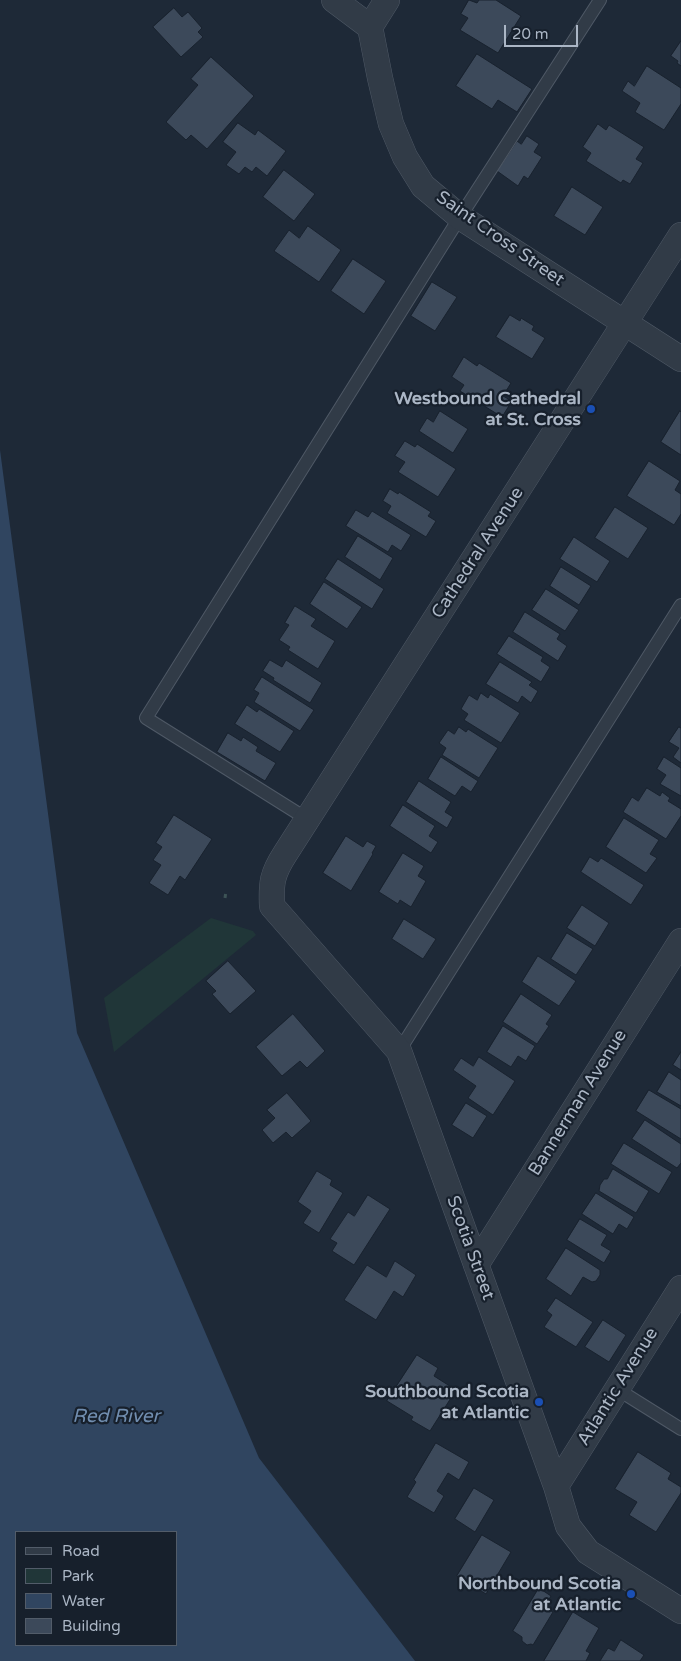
<!DOCTYPE html>
<style>
body{margin:0}
#map{position:relative;width:681px;height:1661px;overflow:hidden;background:#1e2937;font-family:"Varela Round",sans-serif}
canvas{display:block}
.legend{position:absolute;left:15px;top:1531px;width:162px;height:115px;box-sizing:border-box;background:#17202c;border:1px solid #525c69;margin:0;padding:6px 9px;list-style:none;font-size:15px;color:#abb6c5}
.legend li{display:flex;align-items:center;gap:10px;height:25px}
.legend b{width:25px;border:1px solid #525c69}
.scale{position:absolute;left:504px;top:25px;width:74px;height:22px;box-sizing:border-box;border:2px solid #abb6c5;border-top:0;padding-left:6px;font-size:15px;line-height:18px;white-space:nowrap;color:#abb6c5;-webkit-text-stroke:4px #17202c;paint-order:stroke}
</style>
<div id="map">
<canvas width="681" height="1661"></canvas>
<ul class="legend">
<li><b style="height:6px;background:#313b47"></b>Road</li>
<li><b style="height:14px;background:#203638"></b>Park</li>
<li><b style="height:14px;background:#304560"></b>Water</li>
<li><b style="height:14px;background:#3c495a"></b>Building</li>
</ul>
<div class="scale">20 m</div>
</div>
<script>
const context = document.querySelector('canvas').getContext('2d');
context.lineJoin = 'round';
function fillPath(path, color) {
  context.fillStyle = color;
  context.fill(path, 'evenodd');
}
function strokePath(path, color, width, dash) {
  context.strokeStyle = color;
  context.lineWidth = width;
  context.lineCap = dash ? 'butt' : 'round';
  context.setLineDash(dash || []);
  context.stroke(path);
}
function drawText(font, color, halo, rows, align = 'center') {
  context.font = font + ' "Varela Round",sans-serif';
  context.lineWidth = 4.5;
  context.setLineDash([]);
  context.textBaseline = 'middle';
  context.strokeStyle = halo;
  context.fillStyle = color;
  for (const [text, x, y, turn = 0] of rows) {
    context.save();
    context.translate(x, y);
    context.rotate((+turn || 0) * Math.PI / 180);
    context.textAlign = isNaN(turn) ? turn : align;
    if (halo) context.strokeText(text, 0, 0);
    context.fillText(text, 0, 0);
    context.restore();
  }
}
fillPath(new Path2D(`
 M211 918 253 931 256 935 114 1052 104 998Z`), '#203638');
fillPath(new Path2D(`
 M0 450 77 1033 259 1458 415 1661H0ZM16 1532H176V1645H16Z`), '#304560');
const building = new Path2D(`
 M469 0 477 3 479 0H496L521 16 498 53 460 30 468 18 461 14Z
 M174 8 182 17 188 12 202 28 198 32 203 37 181 57 153 27Z
 M681 41V66L677 63 678 61 671 56Z
 M477 54 532 89 517 112 498 100 492 109 456 86Z
 M211 57 254 96 207 149 191 135 186 140 166 122 198 85 191 79Z
 M647 66 681 88V104L664 130 635 112 640 103 622 91 628 81 634 86Z
 M238 123 255 135 258 130 286 151 267 176 256 167 252 172 245 167 239 174 226 165 236 152 223 142Z
 M598 124 606 130 609 125 644 147 636 159 643 163 630 184 623 180 621 183 586 161 591 153 583 147Z
 M527 136 539 144 534 152 542 157 528 179 524 176 518 186 497 171 517 141 521 144Z
 M284 170 315 194 294 221 263 197Z
 M572 187 603 207 585 235 554 216Z
 M308 226 341 250 319 282 274 251 289 230 299 238Z
 M353 259 386 281 364 314 331 291Z
 M432 282 457 297 435 331 411 316Z
 M510 315 520 321 521 318 534 326 532 330 545 338 532 359 496 337Z
 M464 357 477 366 479 363 511 383 503 396 512 401 502 417 460 391 464 385 452 377Z
 M440 411 468 429 453 453 419 431 427 418 433 422Z
 M680 411 681 412V455L661 442Z
 M405 441 415 447 417 444 456 469 438 497 398 472 405 462 395 456Z
 M649 461 680 481 675 490 681 494V514L674 525 627 496Z
 M390 489 398 494 399 492 431 512 428 516 436 521 426 537 387 513 391 506 383 501Z
 M615 507 648 528 628 559 595 538Z
 M356 510 368 517 372 511 411 535 401 551 392 545 388 552 346 526Z
 M358 536 393 558 380 580 345 557Z
 M574 537 610 561 597 582 560 559Z
 M338 559 384 589 372 609 325 579Z
 M561 567 591 586 579 605 550 586Z
 M324 582 362 607 347 629 310 604Z
 M546 589 579 610 565 631 532 610Z
 M295 606 316 619 311 626 335 641 318 669 288 650 290 647 279 640 289 625 285 623Z
 M525 612 560 634 557 639 567 646 558 661 513 632Z
 M509 636 543 657 541 661 550 667 541 682 497 654Z
 M270 660 282 667 286 660 322 683 310 703 273 680 274 678 263 671Z
 M500 662 532 682 529 685 538 691 531 703 522 696 518 703 486 684Z
 M262 677 314 710 300 731 254 702 259 693 254 690Z
 M481 693 488 698 490 694 520 713 501 743 464 720 468 714 461 709 469 695 477 700Z
 M247 705 257 712 259 709 294 731 280 752 235 724Z
 M459 727 466 732 468 729 498 748 479 778 442 755 446 748 439 743 448 730 454 734Z
 M679 727 681 728V763L673 757 679 748 669 742Z
 M228 733 241 741 243 737 258 747 256 751 276 763 265 781 217 752Z
 M441 757 478 781 471 792 462 786 455 796 428 779Z
 M664 757 681 768V796L660 784 666 775 657 769Z
 M419 781 451 802 445 812 453 817 447 828 406 802Z
 M647 788 660 796 662 792 670 798 668 801 681 809V816L666 839 623 812 632 797 638 801Z
 M403 805 435 826 429 836 438 842 431 853 390 826Z
 M174 815 212 839 185 880 180 876 168 895 149 883 161 865 153 860 162 847 156 843Z
 M624 818 659 840 650 854 657 858 646 873 606 847Z
 M346 836 363 847 367 841 376 846 372 853 373 854 351 891 323 873Z
 M403 853 424 866 418 876 426 881 411 907 400 900 398 904 379 892Z
 M590 857 598 862 601 858 644 885 631 905 581 872Z
 M582 905 609 923 595 946 567 928Z
 M404 919 436 939 423 959 392 939Z
 M567 933 593 949 576 975 551 959Z
 M538 956 576 981 559 1006 522 982Z
 M228 961 256 991 230 1014 212 994 216 991 206 981Z
 M521 994 552 1015 546 1024 549 1026 537 1044 503 1022Z
 M293 1014 325 1051 307 1068 300 1061 282 1076 256 1047Z
 M503 1026 535 1046 526 1061 518 1056 511 1067 487 1052Z
 M681 1052V1070L673 1065Z
 M479 1057 515 1081 493 1115 468 1098 476 1086 453 1070 461 1058 473 1066Z
 M669 1072 681 1080V1106L657 1092Z
 M649 1090 681 1109V1139L636 1111Z
 M287 1093 311 1121 292 1138 286 1132 273 1143 262 1130 275 1118 267 1110Z
 M466 1103 487 1116 473 1138 452 1125Z
 M645 1120 681 1144V1163L677 1168 632 1139Z
 M624 1143 672 1172 659 1194 611 1164Z
 M613 1169 649 1191 636 1213 599 1191 600 1185 604 1179H607Z
 M317 1171 332 1180 330 1185 343 1193 319 1233 303 1223 311 1211 298 1202Z
 M596 1193 634 1217 627 1229 619 1224 613 1234 582 1214Z
 M368 1195 390 1209 354 1265 332 1251 337 1243 330 1239 348 1212 354 1216Z
 M580 1219 607 1235 601 1245 611 1251 604 1263 567 1240Z
 M566 1248 600 1270V1275L596 1281 592 1282 583 1277 571 1296 546 1279Z
 M395 1261 416 1275 403 1297 394 1291 376 1320 344 1300 367 1265 386 1277Z
 M556 1298 593 1322 576 1347 544 1327 552 1315 547 1311Z
 M603 1320 626 1335 609 1362 585 1347Z
 M417 1355 438 1368 434 1376 456 1390 430 1431 411 1420 413 1417 387 1401Z
 M436 1443 469 1462 459 1480 448 1473 437 1491 444 1496 434 1513 407 1497 416 1482 414 1480Z
 M638 1452 671 1473 668 1479 681 1487V1493L656 1532 629 1515 637 1502 615 1489Z
 M474 1488 494 1500 475 1532 455 1519Z
 M482 1535 511 1552 486 1594 457 1576Z
 M539 1588 551 1596 544 1607 553 1612 533 1645 531 1644 527 1645 522 1641V1637L513 1631Z
 M573 1612 599 1628 586 1651 590 1653 586 1661H544Z
 M621 1640 644 1655 640 1661H600L608 1648 614 1651Z`);
fillPath(building, '#3c495a');
strokePath(building, '#19222e', 1);
const service = new Path2D(`
 M307 819 146 718 460 217 600 0
 M399 1051 681 605
 M617 1389 681 1429`);
const minor = new Path2D(`
 M334 0 370 27 380 78 391 124 405 157 423 186 460 217 681 359
 M370 27 387 0
 M681 235 285 854C272 874 271 883 272 906L399 1051 556 1486 568 1526 588 1552 681 1611
 M476 1265 681 941
 M556 1486 681 1288`);
strokePath(service, '#4f5966', 14);
strokePath(minor, '#4f5966', 26);
strokePath(new Path2D(`
 M225 898 226 891`), '#3d5356', 3, [4, 4]);
strokePath(service, '#313b47', 12);
strokePath(minor, '#313b47', 25);
for (const [x, y, r, color] of [
 [591,409,5,"#1a4fb4"],
 [539,1402,5,"#1a4fb4"],
 [631,1594,5,"#1a4fb4"]
]) {
  const dot = new Path2D();
  dot.arc(x, y, r, 0, 2 * Math.PI);
  context.fillStyle = color;
  context.fill(dot);
  strokePath(dot, '#17202c', 2);
}
drawText('18px', '#abb6c5', '#17202c', [
 ["Saint Cross Street",500,239,35],
 ["Cathedral Avenue",478,553,-57],
 ["Bannerman Avenue",578,1103,-58],
 ["Scotia Street",470,1248,70],
 ["Atlantic Avenue",618,1387,-58]
]);
drawText('bold 18px', '#abb6c5', '#17202c', [
 ["Westbound Cathedral",581,399],
 ["at St. Cross",581,420],
 ["Southbound Scotia",529,1392],
 ["at Atlantic",529,1413],
 ["Northbound Scotia",621,1584],
 ["at Atlantic",621,1605]
], 'right');
drawText('italic 19px', '#718eb0', '#17202c', [
 ["Red River",116,1417]
]);
</script>
